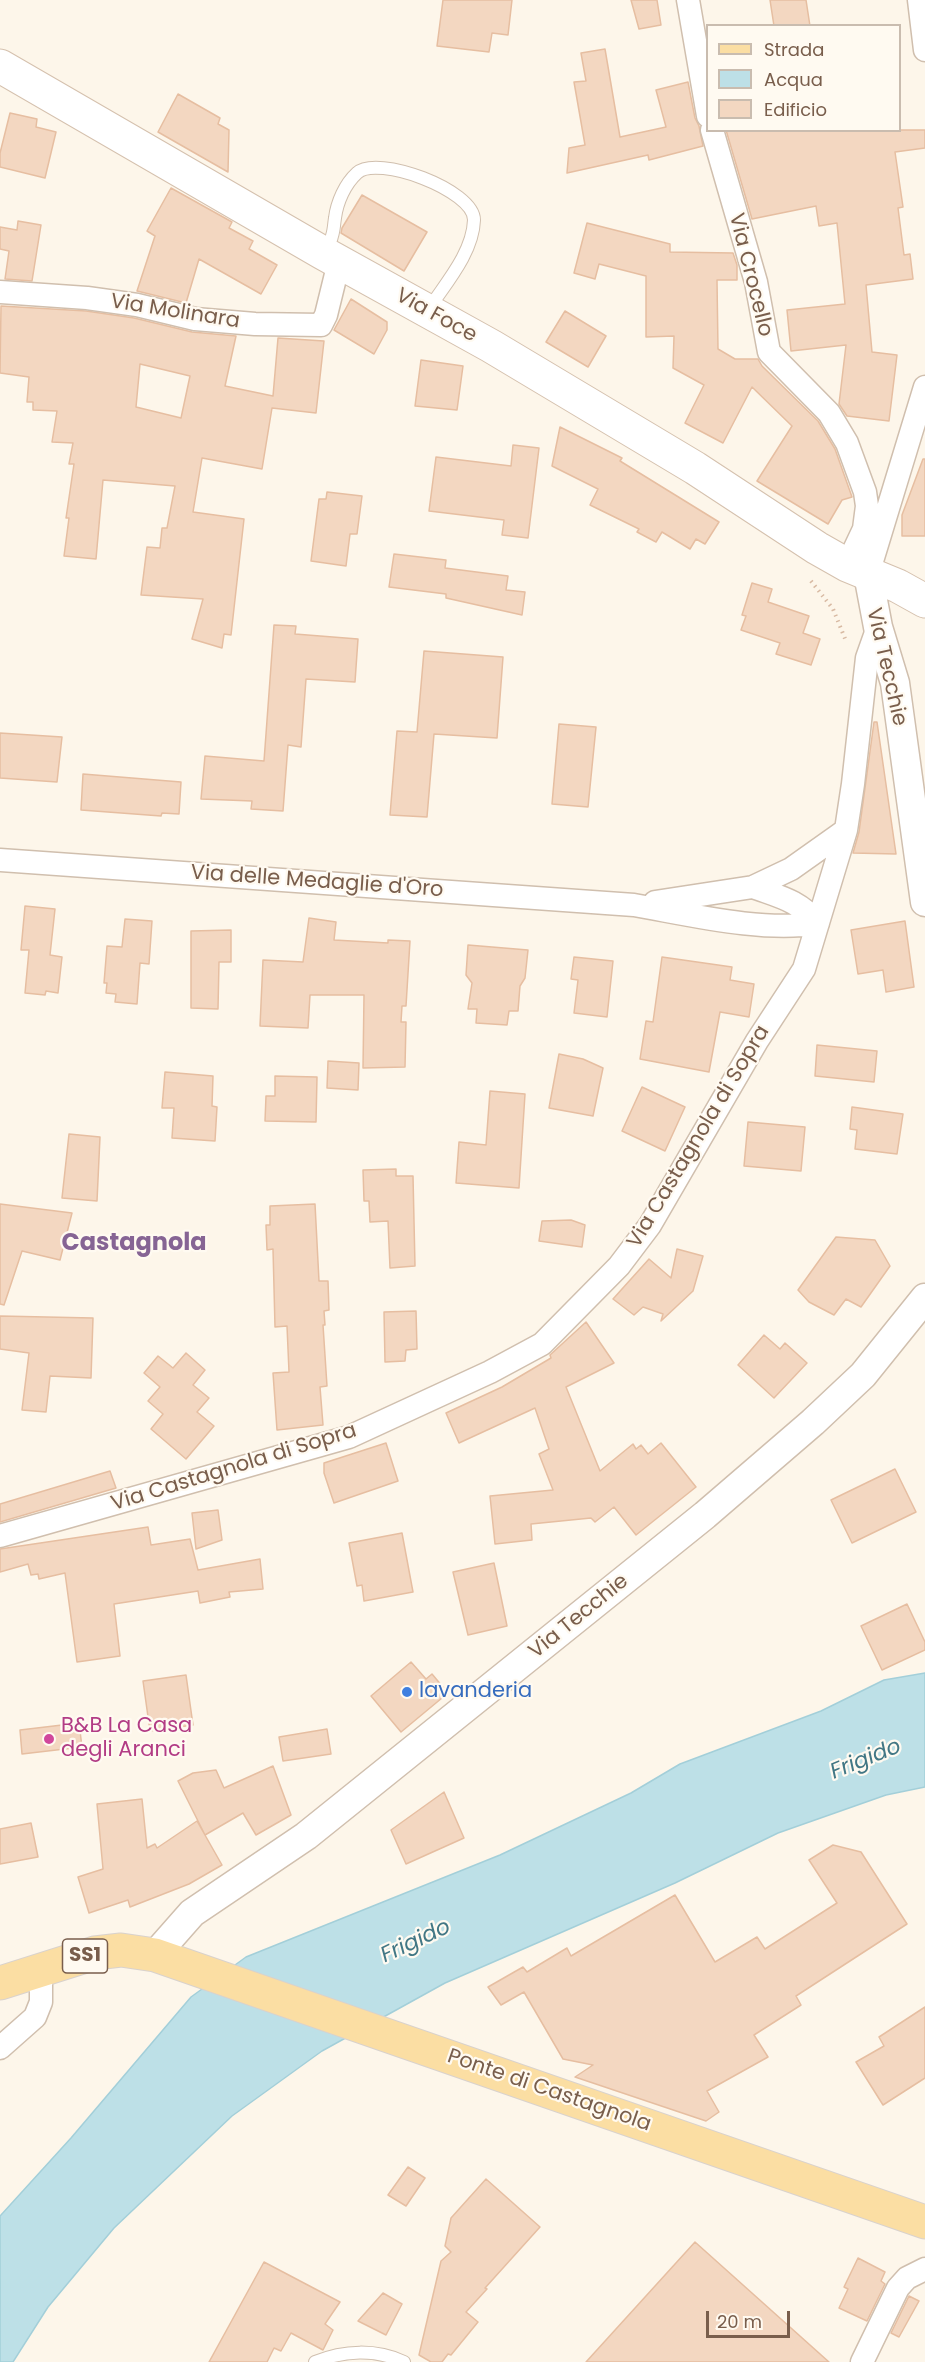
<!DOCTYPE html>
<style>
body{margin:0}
#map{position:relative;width:925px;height:2362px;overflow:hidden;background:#fdf6ea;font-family:Poppins,sans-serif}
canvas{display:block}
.legend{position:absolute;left:706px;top:24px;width:195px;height:108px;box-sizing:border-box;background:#fffaf1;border:2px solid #c9bcaf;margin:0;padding:8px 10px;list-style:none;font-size:18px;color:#795e4c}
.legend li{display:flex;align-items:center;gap:12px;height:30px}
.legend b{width:30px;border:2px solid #c9bcaf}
.scale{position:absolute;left:706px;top:2311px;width:84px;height:27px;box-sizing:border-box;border:3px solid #795e4c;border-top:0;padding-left:8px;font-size:18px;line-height:21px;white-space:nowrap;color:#795e4c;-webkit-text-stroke:4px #fffaf1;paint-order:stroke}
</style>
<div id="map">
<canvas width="925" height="2362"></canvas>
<ul class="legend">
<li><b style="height:8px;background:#fbdea3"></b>Strada</li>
<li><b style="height:16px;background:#bde0e7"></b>Acqua</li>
<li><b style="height:16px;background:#f3d7c1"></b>Edificio</li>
</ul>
<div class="scale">20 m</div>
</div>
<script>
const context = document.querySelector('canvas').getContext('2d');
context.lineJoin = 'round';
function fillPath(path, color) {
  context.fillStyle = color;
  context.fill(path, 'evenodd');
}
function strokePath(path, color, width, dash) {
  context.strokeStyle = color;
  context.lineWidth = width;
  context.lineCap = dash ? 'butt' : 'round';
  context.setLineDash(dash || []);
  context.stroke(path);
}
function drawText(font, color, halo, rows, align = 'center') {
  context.font = font + ' Poppins,sans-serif';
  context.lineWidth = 4.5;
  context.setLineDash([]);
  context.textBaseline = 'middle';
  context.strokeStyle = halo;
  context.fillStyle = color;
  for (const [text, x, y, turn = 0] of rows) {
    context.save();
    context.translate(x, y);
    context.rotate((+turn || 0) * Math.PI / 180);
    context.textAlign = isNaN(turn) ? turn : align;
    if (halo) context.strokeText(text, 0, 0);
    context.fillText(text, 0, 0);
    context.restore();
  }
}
const water = new Path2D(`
 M925 1673V1787L886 1795 778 1833 675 1883 445 1983 322 2051 232 2116 114 2228 48 2307 13 2362H0V2216L71 2138 191 1997 246 1957 500 1855 631 1793 680 1764 821 1711 884 1680Z`);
fillPath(water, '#bde0e7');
strokePath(water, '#a3cfd9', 1.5);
const building = new Path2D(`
 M443 0H512L508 35 492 33 489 52 437 46Z
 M631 0H657L661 25 639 29Z
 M770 0H806L810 26H774Z
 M605 49 620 137 666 127 656 90 688 82 695 118 699 126 703 146 649 160 648 155 567 173 569 148 585 145 574 82 586 81 581 53Z
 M178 94 220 118 218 124 229 130 228 172 158 132Z
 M10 113 37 119 36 127 56 132 45 178 0 167V153Z
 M726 130H925V148L895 152 903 207 898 208 904 255 910 254 913 279 866 285 872 352 897 355 889 421 847 416 839 404 846 345 791 351 787 310 845 304 837 223 819 226 816 206 752 219Z
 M171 188 232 222 229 228 253 241 249 249 277 265 261 294 199 259 186 303 137 291 155 236 147 231Z
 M362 195 427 232 404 271 341 233 342 228Z
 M18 221 41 225 32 281 5 279 9 251 0 249V227L17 230Z
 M587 223 670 244V252L733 253 737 265V280H717L718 349 735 359H758L762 366 818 421 835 449 852 497 842 500 828 524 757 481 792 426 752 387 723 443 685 423 704 385 673 368 674 336 646 337V276L599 264 595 279 574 273Z
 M351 299 387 322V330L374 354 334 330Z
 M1 306 86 311 134 318 192 332 236 336 225 386 273 396 278 338 324 341 316 413 272 408 262 469 202 458 193 512 244 519 231 635 224 634 222 648 192 639 203 599 141 595 147 547 160 548 162 528H167L175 486 103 480 96 559 64 556 69 518H66L74 464H69L73 443 52 442 57 411 33 410V402H27L29 377 0 373ZM140 364 190 376 181 418 136 407Z
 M565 311 606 336 588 367 546 342Z
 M421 360 463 366 457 410 415 406Z
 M560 427 622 458 620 461 719 522 705 544 696 539 690 549 662 532 656 542 637 532 639 529 590 505 598 489 552 466Z
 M513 445 539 448 528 538 502 535 504 520 429 511 436 457 511 466Z
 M923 459H925V536H902V515Z
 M327 492 362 496 357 534H350L346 566 311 561 319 499H326Z
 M394 554 446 560 445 568 508 576 506 590 525 592 522 615 446 598V594L389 587Z
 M752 583 772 589 768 602 809 616 803 633 820 639 811 665 776 654 780 643 741 630 746 616 742 615Z
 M274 625 296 626 295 634 358 639 355 682 306 679 301 747 288 745 283 811 251 809 252 801 201 799 205 756 264 761Z
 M424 651 503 657 497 738 434 734 427 817 390 815 397 731 417 732Z
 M874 722H877L896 854 853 853 859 832Z
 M559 724 596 727 588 807 552 804Z
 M0 733 62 737 57 782 0 778Z
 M83 774 181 782 179 814 162 813 161 816 81 810Z
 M25 906 55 909 50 955 62 957 58 993 46 991 45 995 25 993 29 950H21Z
 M309 918 336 922 334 940 388 943V940L410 941 406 1006H402L401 1022H406L405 1067 363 1068 364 995H310L308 1028 260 1026 263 960 303 962Z
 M125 919 152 921 149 964 140 963 137 1004 115 1002 116 994 106 993 107 983H104L107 946 122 947Z
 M905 921 914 987 886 992 883 970 858 974 851 930Z
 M231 930V962H219L218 1009 191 1008V931Z
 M468 945 528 950 525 978 520 986 518 1011H509L507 1025 476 1023 477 1009H468L472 983 466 975Z
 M574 957 613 961 607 1017 574 1013 578 980 571 979Z
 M662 957 732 967 730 980 754 984 749 1017 720 1012 709 1072 640 1059 646 1021 653 1022Z
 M817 1045 877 1051 874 1082 815 1076Z
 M559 1054 583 1059 603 1068 593 1116 549 1108Z
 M328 1061 359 1063 358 1090 327 1088Z
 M165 1072 213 1076 212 1106 217 1107 215 1141 172 1138 174 1108H162Z
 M275 1076 317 1077 316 1122 265 1121 266 1096H275Z
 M642 1087 685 1107 665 1151 622 1131Z
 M490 1091 525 1094 519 1188 456 1183 459 1142 486 1145Z
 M852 1107 903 1114 897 1154 855 1149 857 1130 850 1129Z
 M748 1122 805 1127 801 1171 744 1166Z
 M69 1134 100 1137 97 1201 62 1198Z
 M396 1169V1176H413L415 1266 390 1268 388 1221 370 1222 369 1201H364L363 1170Z
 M0 1204 72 1213 60 1260 22 1251 4 1305 0 1304Z
 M315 1204 319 1281H328L329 1310 324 1311 325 1325H323L327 1386 320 1387 323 1425 277 1430 273 1373 289 1372 287 1326 275 1327 273 1249 267 1250 266 1225H270V1206Z
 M571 1220 585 1225 582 1247 539 1241 542 1221Z
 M836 1237 875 1240 890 1266 861 1307 846 1299 834 1315 809 1302 798 1290Z
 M677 1249 703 1256 693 1291 661 1321 663 1314 643 1307 634 1315 613 1299 649 1259 671 1278Z
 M416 1311 417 1349 406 1350 405 1361 385 1362 384 1312Z
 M0 1316 93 1318 91 1378 50 1376 46 1412 22 1410 29 1353 0 1349Z
 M586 1322 614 1363 566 1387 600 1471 633 1444 636 1449 641 1445 648 1454 661 1443 696 1487 636 1535 614 1507 595 1522 591 1518 531 1524 532 1540 495 1544 490 1496 553 1490 539 1454 549 1449 535 1408 459 1443 446 1413 502 1387 551 1358 550 1355Z
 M764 1335 780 1349 785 1343 807 1363 774 1398 738 1365Z
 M186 1353 205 1370 193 1385 209 1398 197 1412 214 1426 186 1459 151 1429 163 1414 148 1401 160 1387 144 1373 158 1356 173 1368Z
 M386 1443 398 1481 334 1503 324 1473V1463Z
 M895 1469 916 1512 852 1543 831 1500Z
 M110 1471 116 1488 0 1522V1504Z
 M218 1510 222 1540 196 1549 192 1513Z
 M148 1527 151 1545 190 1539 198 1570 260 1559 263 1589 229 1592 230 1597 200 1603 198 1591 114 1604 120 1656 77 1662 65 1573 39 1579 38 1574 31 1575 28 1564 0 1572V1549Z
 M402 1533 413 1592 364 1601 362 1585 357 1586 349 1543Z
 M494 1563 507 1626 468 1635 453 1572Z
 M907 1604 925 1642V1650L882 1670 861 1626Z
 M411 1662 426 1679 432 1674 448 1693 401 1732 371 1696Z
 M186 1675 193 1725 150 1731 143 1681Z
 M79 1723 82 1747 22 1754 20 1730Z
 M327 1729 331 1754 283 1761 279 1737Z
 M273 1766 291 1815 256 1835 243 1813 205 1835 178 1781 193 1773 216 1770 224 1788Z
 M444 1792 464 1838 406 1864 391 1830Z
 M142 1799 147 1848 155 1844 157 1848 197 1821 222 1865 189 1884 130 1907 128 1900 89 1913 78 1877 103 1869 97 1804Z
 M31 1823 38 1857 0 1864V1829Z
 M833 1845 861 1852 907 1924 796 1996 801 2005 754 2035 768 2057 707 2091 719 2112 706 2121 575 2077 593 2065 563 2059 524 1992 501 2005 488 1987 523 1967 527 1972 567 1948 571 1956 675 1895 715 1962 757 1937 765 1949 837 1903 809 1860Z
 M925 2007V2078L883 2105 856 2062 884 2046 879 2037Z
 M408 2167 425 2178 406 2206 388 2195Z
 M486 2179 540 2227 485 2288 487 2289 466 2312 478 2322 451 2355 448 2354 442 2362H431L419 2355 441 2261 451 2252 445 2246 451 2218Z
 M695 2242 829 2362H586Z
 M858 2258 885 2272 881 2281 885 2284 867 2321 839 2308 848 2289 844 2287Z
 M264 2262 340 2302 325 2324 333 2330 323 2350 291 2333 281 2351 274 2348 267 2362H209Z
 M383 2293 402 2304 386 2335 358 2321Z
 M909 2296 919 2301 899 2337 891 2333Z`);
fillPath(building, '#f3d7c1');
strokePath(building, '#e6bea1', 1.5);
const service = new Path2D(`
 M324 252C327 247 331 242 332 236 334 230 334 224 335 218 337 202 345 184 357 173 377 154 474 190 474 220 473 253 445 284 428 310
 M315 2362C344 2350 376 2349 404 2362`);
const minor = new Path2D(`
 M688 0 708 116
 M919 0 925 50
 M712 130 756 282 769 352 829 413 847 443 865 492 867 506 864 529 847 565
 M0 292 87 298 137 305 195 319 255 324 321 325 326 315 339 262
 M868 574 925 387
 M0 860 634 905C687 914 765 933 818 923
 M753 887C780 897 798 900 818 923
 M655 902 753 887 791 869 846 830
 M0 1536 349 1437 490 1372 542 1344 619 1266 650 1225 757 1041 804 969 846 830 853 784 867 658 878 627
 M0 2048 35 2017 41 2002V1970
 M862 2362 898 2288 907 2278 925 2269`);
const tertiary = new Path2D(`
 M868 574 878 627 895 683 925 902
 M155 1955 192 1913 306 1836 705 1515 813 1422 863 1375 925 1298`);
const secondary = new Path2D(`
 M0 66 323 253 491 346 695 468 817 548 847 565 898 586 925 601`);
const primary = new Path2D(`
 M0 1983 95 1953 121 1950 155 1955 925 2222`);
strokePath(service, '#d0bfae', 14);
strokePath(minor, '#d0bfae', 25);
strokePath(tertiary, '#d0bfae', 31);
strokePath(secondary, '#d5c1ae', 35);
strokePath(primary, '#d9d2cd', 35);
strokePath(new Path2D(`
 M811 581 833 609 846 641`), '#d8baa3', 4, [1.5, 4.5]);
strokePath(service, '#fff', 12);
strokePath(minor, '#fff', 22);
strokePath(tertiary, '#fff', 28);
strokePath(secondary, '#fff', 33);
strokePath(primary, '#fbdea3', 33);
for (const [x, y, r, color] of [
 [407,1692,6,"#3f7fe0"],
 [49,1739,6,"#d1479c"]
]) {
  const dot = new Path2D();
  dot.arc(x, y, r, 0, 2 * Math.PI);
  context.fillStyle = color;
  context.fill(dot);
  strokePath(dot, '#fffaf1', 2);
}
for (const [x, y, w] of [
 [85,1956,45]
]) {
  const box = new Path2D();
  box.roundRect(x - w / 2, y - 17, w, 34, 4.5);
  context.fillStyle = '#fffaf1';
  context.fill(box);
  strokePath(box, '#795e4c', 1.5);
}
drawText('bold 20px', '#795e4c', null, [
 ["SS1",85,1956]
]);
drawText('21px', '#795e4c', '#fffaf1', [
 ["Via Crocello",750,275,76],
 ["Via Molinara",175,312,9],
 ["Via Foce",436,316,29],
 ["Via Tecchie",886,667,77],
 ["Via delle Medaglie d'Oro",317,882,4],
 ["Via Castagnola di Sopra",699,1137,-59],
 ["Via Castagnola di Sopra",234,1468,-17],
 ["Via Tecchie",579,1617,-39],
 ["Ponte di Castagnola",549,2091,19]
]);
drawText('21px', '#366cbe', '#fffaf1', [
 ["lavanderia",419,1692]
], 'left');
drawText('21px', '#b23c85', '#fffaf1', [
 ["B&B La Casa",61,1727],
 ["degli Aranci",61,1751]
], 'left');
drawText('italic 22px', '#427785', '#fffaf1', [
 ["Frigido",866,1760,-22],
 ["Frigido",416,1942,-25]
]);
drawText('bold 24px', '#866494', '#fffaf1', [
 ["Castagnola",134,1244]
]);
</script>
